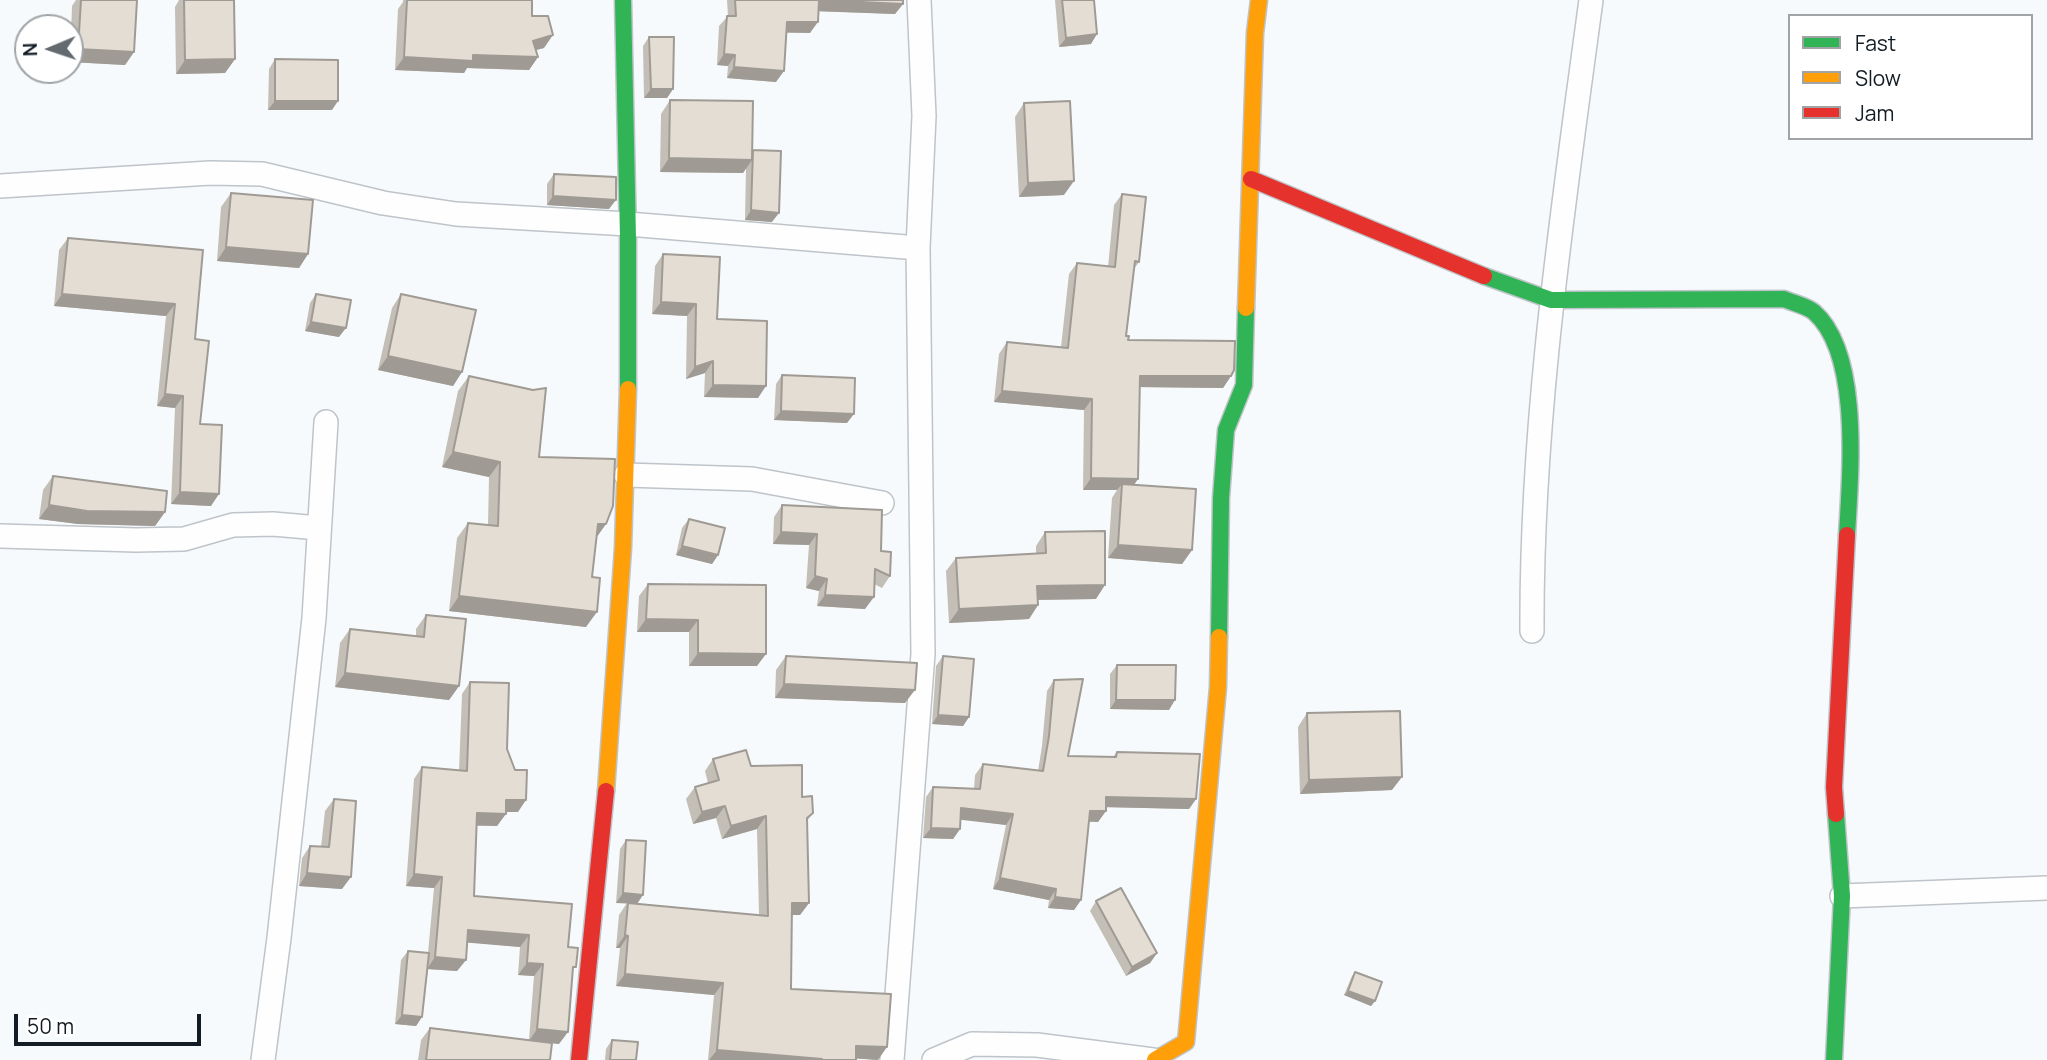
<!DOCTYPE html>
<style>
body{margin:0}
#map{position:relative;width:2047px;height:1060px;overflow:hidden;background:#f7fafc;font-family:Manrope,sans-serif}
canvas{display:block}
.legend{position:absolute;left:1788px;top:14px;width:245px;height:126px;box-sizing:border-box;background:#fff;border:2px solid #a1a4a7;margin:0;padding:9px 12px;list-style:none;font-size:21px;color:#131c24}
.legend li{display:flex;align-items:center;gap:14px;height:35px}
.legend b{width:35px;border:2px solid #a1a4a7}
.north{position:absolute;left:14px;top:14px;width:70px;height:70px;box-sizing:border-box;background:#fff;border:2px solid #a1a4a7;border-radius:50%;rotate:268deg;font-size:19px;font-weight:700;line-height:28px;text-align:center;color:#131c24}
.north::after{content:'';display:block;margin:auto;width:24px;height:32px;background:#636a70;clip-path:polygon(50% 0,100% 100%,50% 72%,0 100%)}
.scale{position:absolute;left:14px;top:1014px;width:187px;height:32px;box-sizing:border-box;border:4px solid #131c24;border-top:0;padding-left:9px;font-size:21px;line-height:24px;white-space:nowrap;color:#131c24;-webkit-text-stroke:5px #fff;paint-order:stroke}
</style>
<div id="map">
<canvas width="2047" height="1060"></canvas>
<ul class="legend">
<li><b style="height:9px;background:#30b455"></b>Fast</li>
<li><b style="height:9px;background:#ff9f0a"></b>Slow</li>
<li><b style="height:9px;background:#e5322d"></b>Jam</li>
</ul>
<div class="north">N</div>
<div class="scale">50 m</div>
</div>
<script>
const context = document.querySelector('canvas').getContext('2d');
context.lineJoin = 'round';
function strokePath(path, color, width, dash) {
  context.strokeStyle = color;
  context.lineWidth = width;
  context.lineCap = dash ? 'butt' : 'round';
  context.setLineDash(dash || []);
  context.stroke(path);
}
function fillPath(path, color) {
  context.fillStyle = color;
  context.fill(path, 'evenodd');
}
const street = new Path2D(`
 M0 186 210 173 262 174 383 203 456 214 628 224 918 248
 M626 475 752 479 882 503
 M0 536 136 540 184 539 233 525 273 524 319 528
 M1532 631C1531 419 1563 209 1591 0
 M1842 896 2047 888
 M263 1060 279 938 314 618 326 422
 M892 1060 923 654 918 248 924 116 919 0
 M934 1060 972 1044 1037 1045 1153 1060`);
const fast = new Path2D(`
 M623 0 628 238V389
 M1484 276 1551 300 1784 299C1793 303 1807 306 1814 312 1862 354 1850 477 1847 535
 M1219 637 1221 498 1226 430 1244 385 1246 308
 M1834 1060 1842 896 1836 814`);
const slow = new Path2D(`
 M1246 308 1255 33 1259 0
 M606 791 623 548 628 389
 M1155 1060 1186 1042 1218 687 1219 637`);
const jam = new Path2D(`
 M1251 179 1484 276
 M1836 814 1834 787 1847 535
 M579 1060 606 791`);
strokePath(street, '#bec4c9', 26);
strokePath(fast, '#bec4c9', 19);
strokePath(slow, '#bec4c9', 19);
strokePath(jam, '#bec4c9', 19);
strokePath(street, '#fefeff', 23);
strokePath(fast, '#30b455', 16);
strokePath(slow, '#ff9f0a', 16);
strokePath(jam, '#e5322d', 16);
fillPath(new Path2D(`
 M76 0H137L134 52 125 65 70 62 72 6Z
 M179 0H234L235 59 225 73 176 74 175 7Z
 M403 0H532V16L544 48 536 50 538 57 529 70 467 68 464 73 395 70 398 9 403 2Z
 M727 0H903V4L895 14 818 11 810 33H786L776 82 727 78 728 66 717 65 719 26 728 16Z
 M1055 0H1094L1091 44 1059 47Z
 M649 37 673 89 667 98H644L643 46Z
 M275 59 332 110H268L269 69Z
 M670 100 752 151 772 222 745 220 746 168 743 173 660 172 661 114Z
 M1024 103 1064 195 1019 197 1015 117Z
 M554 174 609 209 547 205V184Z
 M231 193 308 254 299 268 217 261 221 207Z
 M1122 194 1139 262 1134 269 1126 336 1128 340 1231 376 1223 388 1140 387 1134 485 1192 550 1182 564 1108 558 1112 498 1117 490H1083L1084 410 994 402 999 354 1007 342 1061 347 1069 274 1077 263 1108 267 1114 205Z
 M68 238 203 250 195 339 200 424 211 506 171 504 175 408 157 406 166 316 54 306 59 250Z
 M663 254 717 319 758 398 704 397 705 373 686 379 687 316 652 314 655 266Z
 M316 294 339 337 305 331 310 303Z
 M401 294 462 372 453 386 378 370 392 308Z
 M782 375 847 423 774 420 776 384Z
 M469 376 539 457 606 524 597 537 586 627 449 611 457 538 468 523 488 525 489 477 442 467 458 391Z
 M53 476 165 512 155 526 78 524 39 519 43 490Z
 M782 505 881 551 890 576 882 588 874 584 865 609 817 606 819 591 806 588 809 545 773 544 774 517Z
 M689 519 718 555 712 564 676 555 682 528Z
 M1045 532 1096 599 1038 600V605L1029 619 949 623 946 571 956 558 1036 554V546Z
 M648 584 766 585 757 666H689V632H637L639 596Z
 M426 615 459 686 449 700 335 687 340 643 350 629 416 637V629Z
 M786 656 905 703 775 698 776 670Z
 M943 656 969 717 963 726 932 724 936 666Z
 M1117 665 1169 710 1110 709V674Z
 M1054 680 1068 756 1113 757 1117 752 1196 799 1189 809 1106 807V811L1098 822H1089L1081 900 1074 910 1048 908 1049 900 993 889 1006 825 961 819 960 829 953 839 923 838 926 797 933 787 974 789 975 775 983 764 1038 771 1042 746 1047 691Z
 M470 682 507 749 518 812H506L497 826H477L474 896 568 947 573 972 559 1044 552 1043 550 1060H418L421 1040 430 1028 529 1040 534 976 518 975 520 947 467 942 466 960 457 971 428 969 422 1017 416 1026 395 1024 401 960 408 951 428 953 434 888 406 886 414 779 422 767 459 771 462 694Z
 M1307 713 1392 790 1300 794 1298 727Z
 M713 759 751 766 802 797 813 813 807 821 809 903 800 915H792L791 989 878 1060 856 1058V1060H708L714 995 616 986 620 948H616L619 915 627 903H616L620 849 626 840 637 904 759 915 757 829 722 839 716 818 693 824 686 799 695 787 708 783 705 771Z
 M334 799 342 889 299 886 302 858 310 846 321 847 325 811Z
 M1096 901 1157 953 1150 963 1126 976 1090 911Z
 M1355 972 1375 1001 1371 1006 1344 995 1352 976Z
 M612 1040 636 1060H605L606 1049Z`), '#c3beb6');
fillPath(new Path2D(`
 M819 0 903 4 895 14 811 11Z
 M787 22H818L810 33 779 32Z
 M1097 34 1091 44 1059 47 1066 38Z
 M553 35 544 48 524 53 533 41Z
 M78 49 134 52 125 65 70 62Z
 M724 54 735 55 728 66 717 65Z
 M473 55 538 57 529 70 467 68 464 73 395 70 404 57Z
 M235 59 225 73 176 74 185 60Z
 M734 67 784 71 776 82 727 78Z
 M651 89H673L667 98H644Z
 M275 101H338L332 110H268Z
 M669 158 752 160 743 173 660 172Z
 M1074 181 1064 195 1019 197 1028 183Z
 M553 196 616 200 609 209 547 205Z
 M751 210 779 213 772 222 745 220Z
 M226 247 308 254 299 268 217 261Z
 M62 294 175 304 166 316 54 306Z
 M661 302 696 304 687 316 652 314Z
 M311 322 346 328 339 337 305 331Z
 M388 356 462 372 453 386 378 370Z
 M713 361 705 373 686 379 695 367Z
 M1140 376H1231L1223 388 1132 387Z
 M713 385 766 386 758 398 704 397Z
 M1002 391 1092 399 1084 410 994 402Z
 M165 394 183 396 175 408 157 406Z
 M781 411 854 414 847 423 774 420Z
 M453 452 500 462 489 477 442 467Z
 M1091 478 1138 479 1130 491 1122 484 1117 490H1083Z
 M180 492 219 494 211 506 171 504Z
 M49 505 165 512 155 526 78 524 39 519Z
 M598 524H606L595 539Z
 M781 532 817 534 809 545 773 544Z
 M1118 545 1192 550 1182 564 1108 558Z
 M682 546 718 555 712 564 676 555Z
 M815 576 827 579 819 591 806 588Z
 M1105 585 1096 599 1028 600 1037 586Z
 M825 595 874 597 865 609 817 606Z
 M459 596 597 612 586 627 449 611Z
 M1038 605 1029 619 949 623 959 609Z
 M646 619 698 620 689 632H637Z
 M698 653 766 654 757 666H689Z
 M345 673 459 686 449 700 335 687Z
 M784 684 915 690 905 703 775 698Z
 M1116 700H1175L1169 710 1110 709Z
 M938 715 969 717 963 726 932 724Z
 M1402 777 1392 790 1300 794 1309 780Z
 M1106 797 1196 799 1189 809 1099 807Z
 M506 800H526L518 812H498Z
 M725 806 716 818 693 824 702 812Z
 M961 808 1013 814 1006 825 954 819Z
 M1090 811H1106L1098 822 1083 821Z
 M477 813 506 814 497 826 469 825Z
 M766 816 757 829 722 839 731 826Z
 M931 828 960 829 953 839 923 838Z
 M307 873 351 877 342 889 299 886Z
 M414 874 442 877 434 888 406 886Z
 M1000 878 1056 889 1049 900 993 889Z
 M623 893 643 895 637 904 616 903Z
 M1055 897 1081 900 1074 910 1048 908Z
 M792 903H809L800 915H784Z
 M468 930 529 935 520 947 460 942Z
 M625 935 628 936 620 948H616Z
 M1157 953 1150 963 1126 976 1132 967Z
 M435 957 466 960 457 971 427 969Z
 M527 963 543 964 534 976 518 975Z
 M625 974 723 983 714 995 616 986Z
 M1348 991 1375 1001 1371 1006 1344 995Z
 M402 1015 422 1017 416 1026 395 1024Z
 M537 1029 568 1032 559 1044 529 1041Z
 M856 1046 887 1047 878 1060 848 1058Z
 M717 1050 822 1059 821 1060H709Z`), '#9f9b94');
const building = new Path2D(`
 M81 0H137L134 52 78 49Z
 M184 0H234L235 59 185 60Z
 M407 0H532V16H548L553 35 533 41 538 57 473 55V61L404 57Z
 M735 0H903V4L819 0 818 22H787L784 71 734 67 735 55 724 54 727 16H736Z
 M1062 0H1094L1097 34 1066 38Z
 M649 37H674L673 89H651Z
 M275 59 338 60V101H275Z
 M670 100 753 101 752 160 669 158Z
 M1070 101 1074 181 1028 183 1024 103Z
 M753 150 781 151 779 213 751 210Z
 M554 174 616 177V200L553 196Z
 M231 193 313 200 308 254 226 247Z
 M1122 194 1146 197 1139 262 1135 261 1126 336H1129L1128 340 1235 341 1234 370 1231 376H1140L1138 479 1091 478 1092 399 1002 391 1007 342 1068 348 1077 263 1115 267Z
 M68 238 203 250 195 339 209 341 200 424 222 425 219 494 180 492 183 396 165 394 175 304 62 294Z
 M663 254 720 257 717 319 767 321 766 386 713 385V361L695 367 696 304 661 302Z
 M316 294 351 300 346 328 311 322Z
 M401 294 476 310 462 372 388 356Z
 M782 375 855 378 854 414 781 411Z
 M469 376 533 390 546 388 539 457 615 459 613 506 606 524H598L592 577 600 578 597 612 459 596 468 523 498 526 500 462 453 452Z
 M53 476 167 491 165 512 87 511 49 505Z
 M1122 484 1196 489 1192 550 1118 545Z
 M782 505 882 510 881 551 891 552 890 576 875 569 874 597 825 595 827 579 815 576 817 534 781 532Z
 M689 519 725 528 718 555 682 546Z
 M1105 531V585L1037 586 1038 605 959 609 956 558 1046 553 1045 532Z
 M648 584 766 585V654L698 653V620L646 619Z
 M426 615 466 619 459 686 345 673 350 629 424 637Z
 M786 656 917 663 915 690 784 684Z
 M943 656 974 659 969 717 938 715Z
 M1117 665H1176L1175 700H1116Z
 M1083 679 1068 756 1116 757 1117 752 1200 754 1196 799 1106 797V811H1090L1081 900 1055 897 1056 889 1000 878 1013 814 961 808 960 829 931 828 933 787 980 789 983 764 1043 771 1049 736 1054 680Z
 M470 682 509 683 507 749 515 770H527L526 800H506V814L477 813 474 896 572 904 568 947 578 948 576 967H573L568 1032 537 1029 543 964 527 963 529 935 468 930 466 960 435 957 442 877 414 874 422 767 467 771Z
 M1400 711 1402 777 1309 780 1307 713Z
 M746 750 751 766 802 765V797L812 796 813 813 807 818 809 903H792L791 989 891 994 887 1047 856 1046V1060H822V1059L717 1050 723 983 625 974 628 936 625 935 628 903 768 916 766 816 731 826 725 806 702 812 695 787 719 780 713 759Z
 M334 799 356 801 351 877 307 873 310 846 329 847Z
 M626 840 646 841 643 895 623 893Z
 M1121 888 1157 953 1132 967 1096 901Z
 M408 951 429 953 422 1017 402 1015Z
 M1355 972 1382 982 1375 1001 1348 991Z
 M430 1028 552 1043 550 1060H426Z
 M612 1040 638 1042 636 1060H610Z`);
fillPath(building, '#e3ddd4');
strokePath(building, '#9f9b94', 2);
</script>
